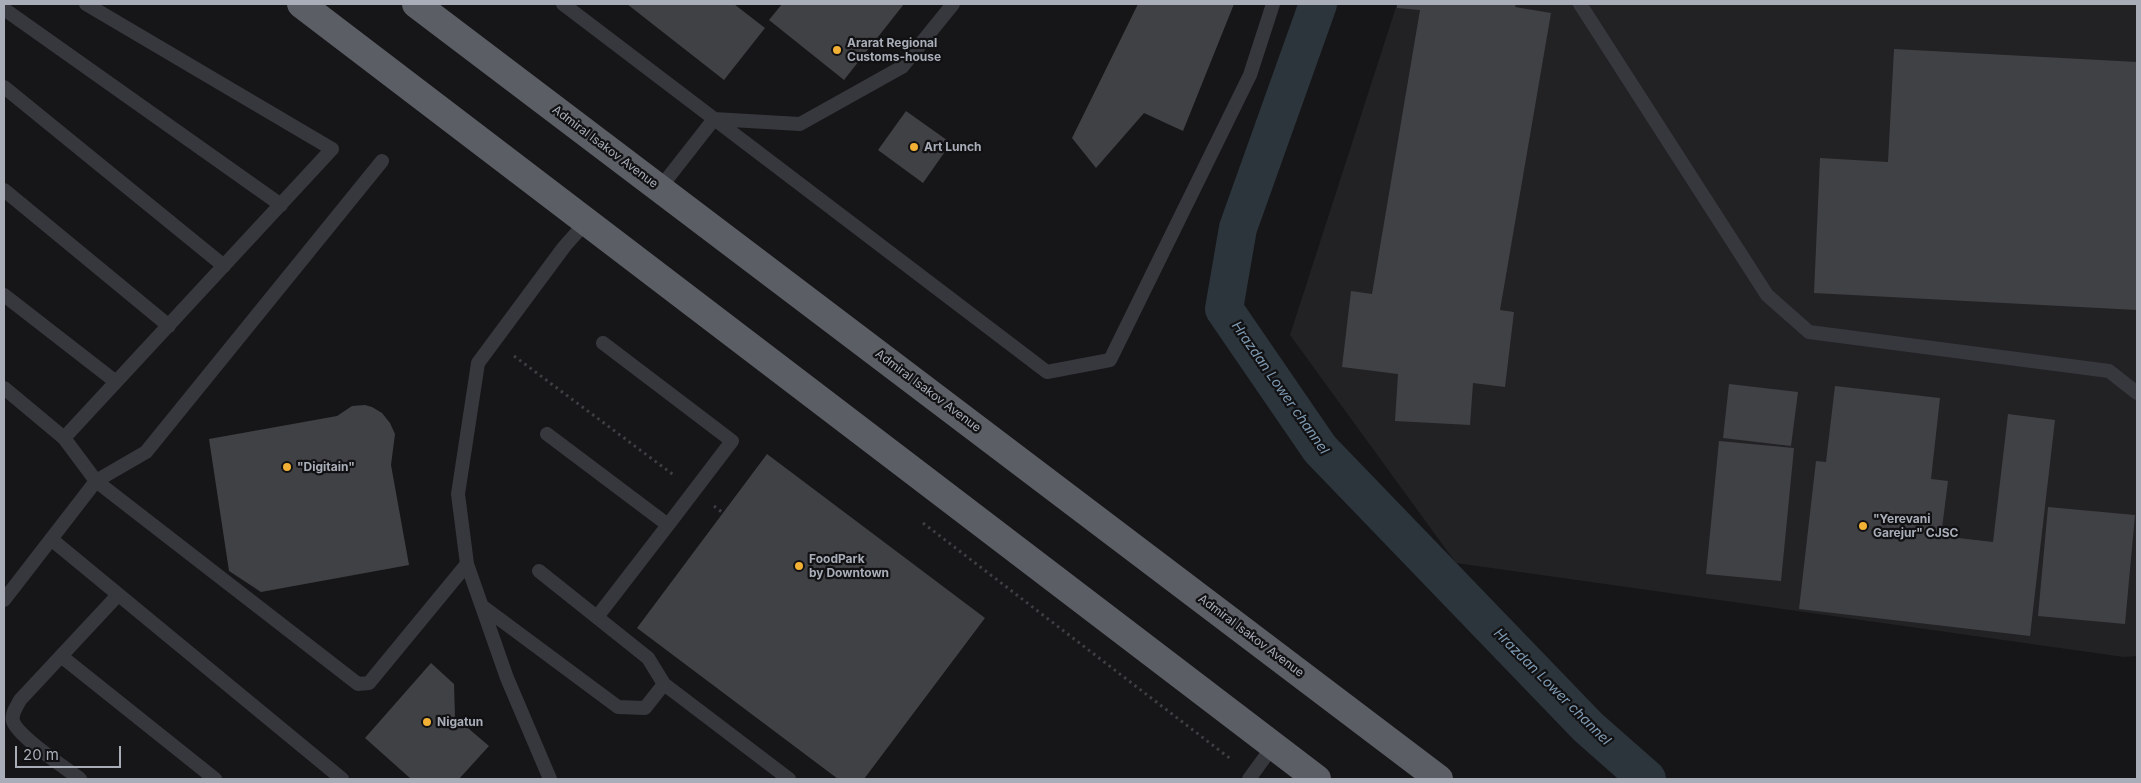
<!DOCTYPE html>
<style>
body{margin:0}
#map{position:relative;width:2141px;height:783px;overflow:hidden;background:#161618;font-family:Inter,sans-serif}
canvas{display:block}
.frame{position:absolute;inset:0;border:5px solid #a8adb8;pointer-events:none}
.scale{position:absolute;left:15px;top:746px;width:106px;height:22px;box-sizing:border-box;border:2px solid #a8adb8;border-top:0;padding-left:6px;font-size:15px;line-height:18px;white-space:nowrap;color:#a8adb8;-webkit-text-stroke:4px #111113;paint-order:stroke}
</style>
<div id="map">
<canvas width="2141" height="783"></canvas>
<div class="frame"></div>
<div class="scale">20 m</div>
</div>
<script>
const context = document.querySelector('canvas').getContext('2d');
context.lineJoin = 'round';
function fillPath(path, color) {
  context.fillStyle = color;
  context.fill(path, 'evenodd');
}
function strokePath(path, color, width, dash) {
  context.strokeStyle = color;
  context.lineWidth = width;
  context.lineCap = dash ? 'butt' : 'round';
  context.setLineDash(dash || []);
  context.stroke(path);
}
function drawText(font, color, halo, rows, align = 'center') {
  context.font = font + ' Inter,sans-serif';
  context.lineWidth = 4.5;
  context.setLineDash([]);
  context.textBaseline = 'middle';
  context.strokeStyle = halo;
  context.fillStyle = color;
  for (const [text, x, y, turn = 0] of rows) {
    context.save();
    context.translate(x, y);
    context.rotate((+turn || 0) * Math.PI / 180);
    context.textAlign = isNaN(turn) ? turn : align;
    if (halo) context.strokeText(text, 0, 0);
    context.fillText(text, 0, 0);
    context.restore();
  }
}
fillPath(new Path2D(`
 M1397 4H2137V656L2124 657 1456 563 1290 335Z`), '#222225');
strokePath(new Path2D(`
 M1318 4 1238 228 1224 309 1320 449 1588 727 1647 779`), '#2c353c', 38);
fillPath(new Path2D(`
 M627 4H734L765 28 724 80Z
 M782 4H904L844 80 769 20Z
 M1138 4H1234L1183 131 1144 113 1096 168 1072 138Z
 M1397 4H1516L1515 7 1551 13 1500 310 1514 312 1505 387 1473 383 1470 425 1395 421 1398 374 1342 367 1351 291 1372 294 1420 10 1397 8Z
 M1894 49 2137 62V310L1814 293 1820 158 1888 162Z
 M906 111 951 143 923 183 878 150Z
 M1729 384 1798 392 1791 446 1723 438Z
 M1835 386 1940 398 1931 479 1948 481 1941 536 1993 542 2008 414 2055 420 2030 636 1799 609 1816 461 1826 462Z
 M365 405 372 407 382 413 390 423 395 434 391 465 409 565 261 592 229 571 209 439 337 416 352 406Z
 M1719 441 1794 448 1781 581 1706 574Z
 M767 454 985 618 864 779H838L637 628Z
 M2048 507 2135 515 2125 624 2038 616Z
 M431 663 454 684 455 717 489 746 459 779H411L365 738Z`), '#404145');
strokePath(new Path2D(`
 M514 356 675 476
 M714 506 723 513
 M923 523 1232 760`), '#3d3f44', 3, [2.5, 4]);
strokePath(new Path2D(`
 M563 4 1047 372 1110 360 1250 75 1273 4
 M1580 4 1767 295 1809 332 2109 371 2137 393
 M4 9 281 205
 M4 87 224 266
 M660 188 714 119 800 124 902 67 953 4
 M4 190 169 326
 M4 295 116 382
 M603 343 732 441 668 525
 M4 388 64 438 96 481 358 684 369 683 467 564
 M547 434 668 525 597 617
 M64 438 332 149 86 4
 M51 539 342 779
 M4 600 96 481 146 452 382 161
 M482 606 618 707 645 708 664 684 648 658 539 571
 M61 656 215 779
 M664 684 789 779
 M80 779C67 769 17 736 13 721 11 714 17 706 20 700L118 595
 M550 779 507 678 467 564 458 494 478 363 564 247 586 222
 M1249 779 1273 746`), '#37383d', 14);
strokePath(new Path2D(`
 M301 4 1317 779
 M416 4 1439 779`), '#5b5e65', 28);
for (const [x, y, r, color] of [
 [837,50,5,"#f2b134"],
 [914,147,5,"#f2b134"],
 [287,467,5,"#f2b134"],
 [1863,526,5,"#f2b134"],
 [799,566,5,"#f2b134"],
 [427,722,5,"#f2b134"]
]) {
  const dot = new Path2D();
  dot.arc(x, y, r, 0, 2 * Math.PI);
  context.fillStyle = color;
  context.fill(dot);
  strokePath(dot, '#111113', 2);
}
drawText('bold 12px', '#a8adb8', '#111113', [
 ["Ararat Regional",847,43],
 ["Customs-house",847,57],
 ["Art Lunch",924,147],
 ["\"Digitain\"",297,467],
 ["\"Yerevani",1873,519],
 ["Garejur\" CJSC",1873,533],
 ["FoodPark",809,559],
 ["by Downtown",809,573],
 ["Nigatun",437,722]
], 'left');
drawText('12px', '#a8adb8', '#111113', [
 ["Admiral Isakov Avenue",605,147,37],
 ["Admiral Isakov Avenue",928,391,37],
 ["Admiral Isakov Avenue",1251,636,37]
]);
drawText('italic 14px', '#7f9bb3', '#111113', [
 ["Hrazdan Lower channel",1280,388,55],
 ["Hrazdan Lower channel",1552,687,45]
]);
</script>
